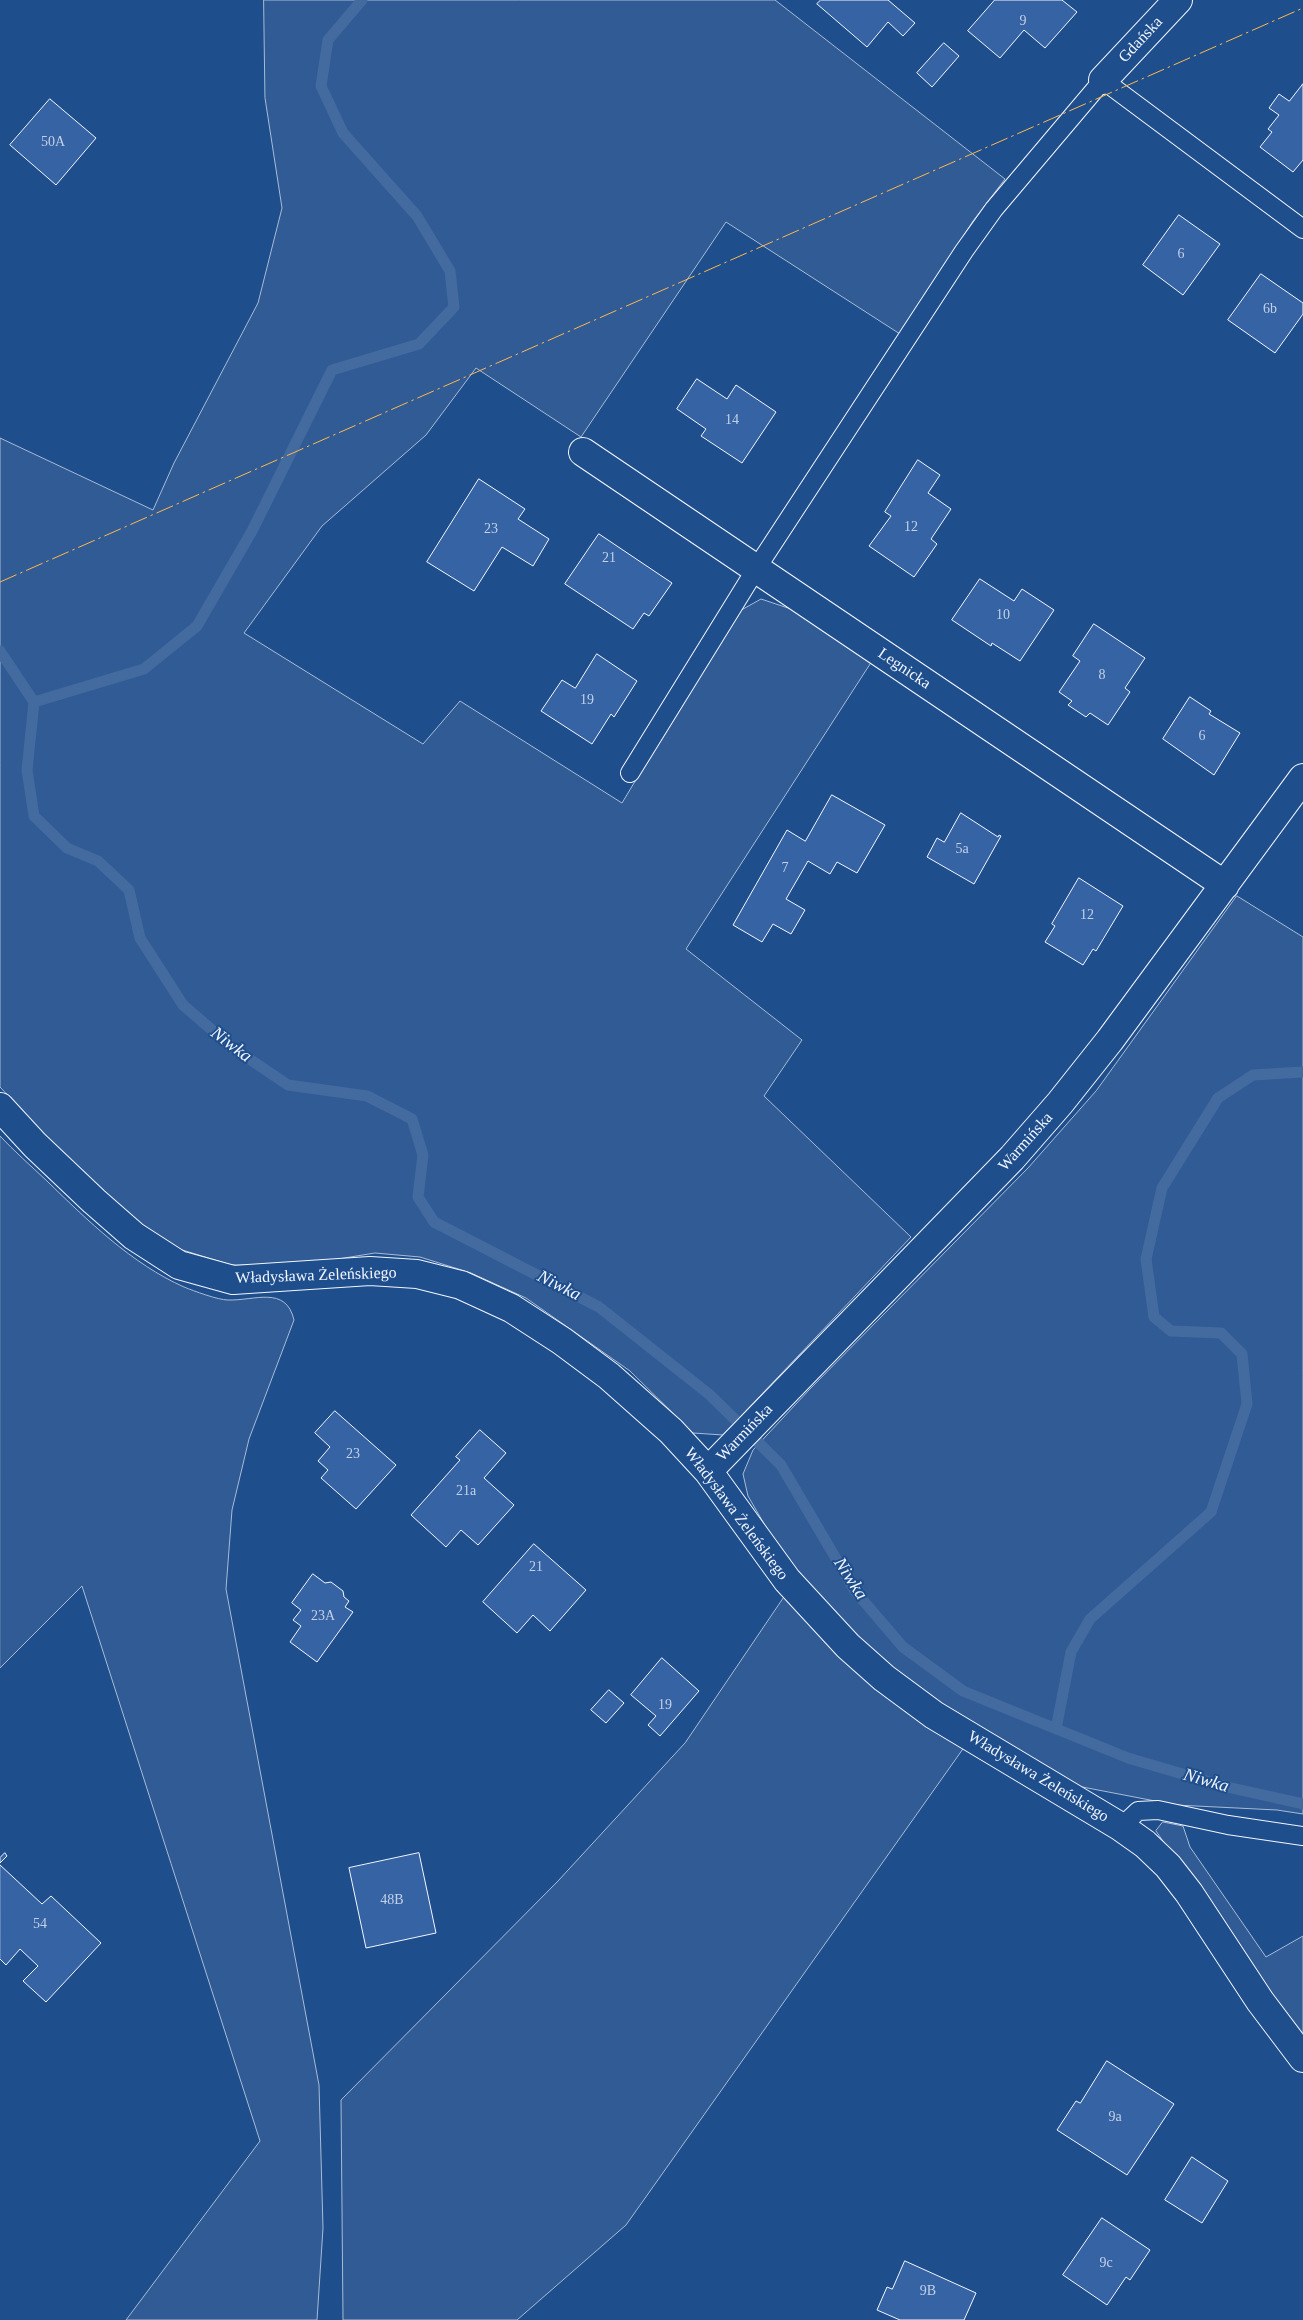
<!DOCTYPE html>
<meta charset="utf-8">
<style>
body{margin:0}
canvas{display:block;background:#1f4e8c}
</style>
<canvas width="1303" height="2320"></canvas>
<script>
const context = document.querySelector('canvas').getContext('2d');
context.lineJoin = 'round';
function fillPath(path, color) {
  context.fillStyle = color;
  context.fill(path, 'evenodd');
}
function strokePath(path, color, width, dash) {
  context.strokeStyle = color;
  context.lineWidth = width;
  context.lineCap = dash ? 'butt' : 'round';
  context.setLineDash(dash || []);
  context.stroke(path);
}
function drawText(font, color, halo, rows, align = 'center') {
  context.font = font + ' Georgia,serif';
  context.lineWidth = 4;
  context.setLineDash([]);
  context.textBaseline = 'middle';
  context.strokeStyle = halo;
  context.fillStyle = color;
  for (const [text, x, y, turn = 0] of rows) {
    context.save();
    context.translate(x, y);
    context.rotate((+turn || 0) * Math.PI / 180);
    context.textAlign = isNaN(turn) ? turn : align;
    if (halo) context.strokeText(text, 0, 0);
    context.fillText(text, 0, 0);
    context.restore();
  }
}
const green = new Path2D(`
 M264 0H775L1005 179 973 221 900 334 726 222 581 437 476 368 426 435 322 526 244 633 423 744 460 701 622 803 736 613 761 599 794 610 872 661 686 949 802 1040 764 1096 911 1237 723 1435 693 1433 630 1371 526 1298 471 1273 420 1257 375 1253 295 1266 231 1265 176 1248 134 1221 77 1170 0 1087V438L153 510 174 463 258 303 282 208 265 98Z
 M1237 896 1303 937V1814L1277 1810 1176 1805 1072 1785 912 1690 792 1572 748 1496 743 1474 753 1450 809 1390 1028 1168 1096 1091Z
 M0 1136C14 1151 31 1166 47 1181 87 1220 132 1264 184 1287 194 1291 218 1300 228 1300 254 1301 286 1285 294 1320L249 1439 232 1510 226 1589 319 2085 323 2228 317 2320H126L260 2141 82 1586 0 1668Z
 M785 1596 965 1746 626 2225 517 2320H343L341 2100 558 1881 685 1743Z
 M1163 1822 1183 1826 1190 1847 1266 1957 1303 1936V2044L1156 1831Z`);
fillPath(green, '#305b95');
strokePath(green, '#a8bbd7', 1);
strokePath(new Path2D(`
 M0 651 34 702 27 770 34 816 67 848 98 861 129 890 140 938 183 1005 233 1048 288 1085 367 1096 412 1119 423 1155 418 1197 434 1222 599 1307 710 1395 781 1465 855 1591 903 1647 963 1691 1128 1758 1227 1787 1303 1804
 M34 702 144 669 197 626 252 531 332 370 419 344 454 307 450 271 417 216 343 133 321 86 328 40 362 0
 M1056 1729 1071 1652 1090 1619 1211 1512 1247 1404 1242 1354 1221 1333 1171 1331 1154 1317 1146 1259 1162 1188 1218 1098 1253 1075 1303 1072`), '#446ba0', 11);
const building = new Path2D(`
 M821 0H888L915 23 903 36 888 22 867 47 817 4Z
 M995 0H1062L1077 12 1045 48 1024 30 1000 58 968 31Z
 M944 43 959 56 932 87 917 73Z
 M1303 84V160L1293 172 1260 147 1272 132 1268 129 1279 115 1269 108 1279 94 1289 101Z
 M50 99 96 138 56 185 10 145Z
 M1179 215 1220 244 1183 295 1143 265Z
 M1261 274 1303 303V314L1275 353 1228 320Z
 M697 379 727 399 736 385 776 412 742 463 701 436 706 429 677 409Z
 M918 460 940 475 928 493 951 509 931 539 937 544 914 577 869 546 891 516 885 512Z
 M479 479 525 509 518 519 549 539 533 566 502 547 474 591 427 562Z
 M599 534 672 583 649 616 644 613 633 629 565 584Z
 M980 579 1014 601 1022 589 1054 610 1020 661 992 643 991 646 952 620Z
 M1094 624 1145 658 1125 688 1130 692 1108 725 1090 713 1086 717 1068 705 1072 701 1059 692 1080 661 1073 656Z
 M597 654 637 681 614 717 611 714 592 744 541 711 562 680 575 688Z
 M1190 697 1211 711 1209 714 1240 733 1214 775 1163 739Z
 M832 795 885 825 857 873 837 862 830 874 808 861 786 899 805 910 791 934 773 924 762 942 733 925 787 830 805 841Z
 M961 813 998 837 999 835 1001 836 974 884 927 857 937 838 944 842Z
 M1079 878 1123 906 1096 951 1093 949 1083 965 1045 942 1055 926 1052 924Z
 M335 1411 396 1465 356 1509 321 1478 328 1470 318 1461 330 1447 315 1433Z
 M480 1430 506 1453 484 1478 514 1505 478 1545 461 1530 446 1547 411 1515 460 1460 456 1457Z
 M534 1544 586 1590 550 1631 533 1615 517 1633 483 1602Z
 M313 1574 325 1583 331 1582 343 1591 344 1597 349 1601 345 1607 353 1612 317 1662 290 1642 301 1626 293 1620 301 1610 292 1603Z
 M662 1658 699 1691 660 1736 648 1725 656 1716 631 1695Z
 M609 1690 624 1703 606 1723 591 1710Z
 M5 1853 7 1856 0 1863V1858Z
 M419 1853 436 1933 366 1948 349 1868Z
 M0 1865 42 1904 51 1896 101 1943 46 2002 23 1981 38 1966 20 1949 6 1965 0 1959Z
 M1107 2061 1174 2104 1127 2175 1057 2130 1076 2101 1080 2103Z
 M1192 2157 1228 2181 1202 2223 1165 2200Z
 M1102 2218 1150 2250 1130 2280 1126 2277 1107 2305 1063 2275Z
 M905 2261 976 2293 964 2320H900L877 2310 887 2287 892 2289Z`);
fillPath(building, '#3563a3');
strokePath(building, '#f2f6ff', 1);
const lane = new Path2D(`
 M630 773 756 569 964 251 994 209 1103 80 1303 229
 M1121 1827 1138 1811 1158 1810 1228 1825 1303 1836`);
const street = new Path2D(`
 M1103 80 1178 0
 M583 452 1225 885
 M0 1107 35 1145 94 1201 134 1236 179 1265 233 1280 370 1271 417 1274 461 1285 511 1308 562 1341 609 1376 671 1431 708 1471 787 1580 848 1646 884 1678 934 1715 1121 1827 1145 1844 1168 1866 1189 1893 1260 2001 1303 2058
 M708 1471 1012 1158 1060 1103 1110 1040 1303 778`);
strokePath(lane, '#f2f6ff', 20);
strokePath(street, '#f2f6ff', 30);
strokePath(lane, '#1f4e8c', 18);
strokePath(street, '#1f4e8c', 28);
strokePath(new Path2D(`
 M0 582 1303 8`), '#ffb74d', 1, [18, 4, 2.5, 4]);
drawText('14px', '#c3d1e8', null, [
 ["9",1023,21],
 ["50A",53,142],
 ["6",1181,254],
 ["6b",1270,309],
 ["14",732,420],
 ["12",911,527],
 ["23",491,529],
 ["21",609,558],
 ["10",1003,615],
 ["8",1102,675],
 ["19",587,700],
 ["6",1202,736],
 ["5a",962,849],
 ["7",785,868],
 ["12",1087,915],
 ["23",353,1454],
 ["21a",466,1491],
 ["21",536,1567],
 ["23A",323,1616],
 ["19",665,1705],
 ["48B",392,1900],
 ["54",40,1924],
 ["9a",1115,2117],
 ["9c",1106,2263],
 ["9B",928,2291]
]);
drawText('16px', '#f2f6ff', '#1f4e8c', [
 ["Gdańska",1141,40,-47],
 ["Legnicka",904,669,34],
 ["Warmińska",1026,1142,-48],
 ["Władysława Żeleńskiego",316,1276,-2],
 ["Warmińska",745,1433,-46],
 ["Władysława Żeleńskiego",736,1514,53],
 ["Władysława Żeleńskiego",1038,1777,31]
]);
drawText('italic 18px', '#f2f6ff', '#1f4e8c', [
 ["Niwka",231,1045,37],
 ["Niwka",559,1286,27],
 ["Niwka",850,1579,57],
 ["Niwka",1206,1781,16]
]);
</script>
